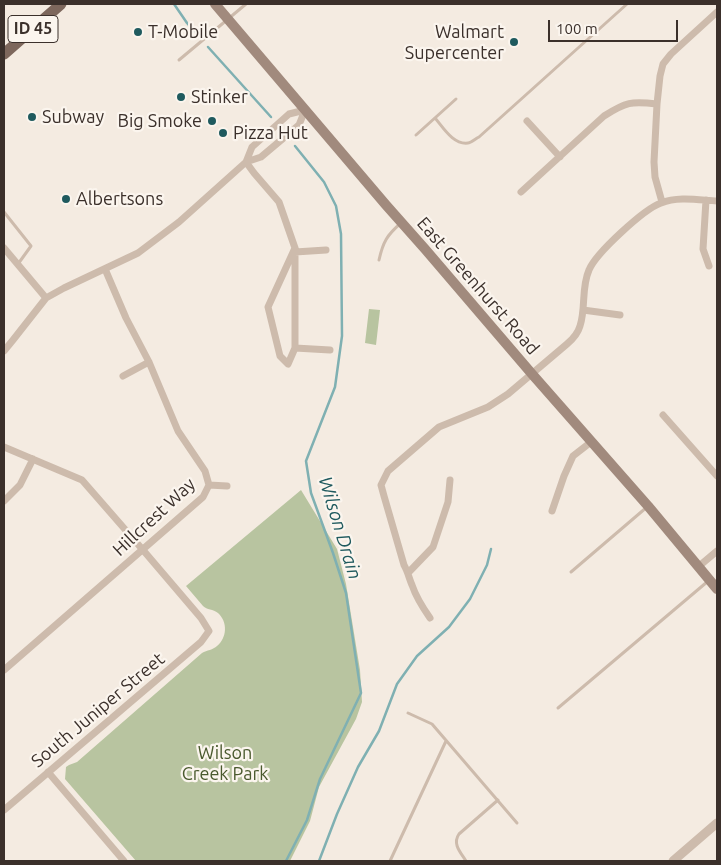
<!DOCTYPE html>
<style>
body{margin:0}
#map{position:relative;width:721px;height:865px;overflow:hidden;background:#f4ebe1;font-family:Ubuntu,sans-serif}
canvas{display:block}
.frame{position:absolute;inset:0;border:5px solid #3b302b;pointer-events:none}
.scale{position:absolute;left:548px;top:20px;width:130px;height:22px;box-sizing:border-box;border:2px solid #3b302b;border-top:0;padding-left:6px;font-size:15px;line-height:18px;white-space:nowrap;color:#3b302b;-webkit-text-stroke:4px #fbf5ee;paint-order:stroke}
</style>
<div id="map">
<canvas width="721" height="865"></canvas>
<div class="frame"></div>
<div class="scale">100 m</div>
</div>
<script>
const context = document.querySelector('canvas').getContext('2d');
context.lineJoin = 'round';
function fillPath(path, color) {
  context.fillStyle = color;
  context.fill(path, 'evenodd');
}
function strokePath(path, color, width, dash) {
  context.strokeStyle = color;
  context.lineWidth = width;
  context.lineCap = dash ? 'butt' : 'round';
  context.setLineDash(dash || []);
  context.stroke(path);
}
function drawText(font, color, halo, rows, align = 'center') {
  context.font = font + ' Ubuntu,sans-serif';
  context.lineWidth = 4.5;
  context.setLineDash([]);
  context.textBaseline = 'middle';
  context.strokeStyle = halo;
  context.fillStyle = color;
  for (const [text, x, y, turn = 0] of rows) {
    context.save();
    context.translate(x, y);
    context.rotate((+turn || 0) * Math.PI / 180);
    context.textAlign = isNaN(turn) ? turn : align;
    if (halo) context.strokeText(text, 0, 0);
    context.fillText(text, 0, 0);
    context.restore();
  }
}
fillPath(new Path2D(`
 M369 309 380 310 376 345 365 343Z
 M301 490 337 549 346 584 360 670 362 702 356 719 319 787 310 821 290 861H136L65 779 66 767 69 765 77 762 202 653C207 650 213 650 217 646 227 638 228 622 218 613 213 609 207 610 203 606L186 586Z`), '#b8c4a0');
strokePath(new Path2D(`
 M174 4 187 23 194 31
 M208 47 271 117
 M286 861 307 820 320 779 361 693 346 593 333 553 311 493 306 461 335 387 342 336 341 234 336 206 324 182 295 146
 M319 861 337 814 358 767 379 731 397 684 417 656 449 627 470 599 487 565 491 549`), '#7fb0b2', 2.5);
strokePath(new Path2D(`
 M179 60 246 4
 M435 118C443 127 453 145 468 143 471 143 475 139 479 137L627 4
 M416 135 456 99
 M4 212 31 246 18 264
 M379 260C383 242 387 235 401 223
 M571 572 647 507
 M558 708 707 582
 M408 713 432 724 517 823
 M390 861 446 741
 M466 861C461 853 452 844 459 834L498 800`), '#cdbbac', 3);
strokePath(new Path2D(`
 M527 121 560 157
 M246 162 254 173 279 202 295 248V348L288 364 280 356 268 307 295 248
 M246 162 252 147 289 114 305 110
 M521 192 604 116C626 102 631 101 657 104
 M706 200 703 249 709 266
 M662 202 655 177 654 162 657 104 660 76 663 64 671 54 717 12
 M4 248 46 298
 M295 252 326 250
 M583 310 620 315
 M295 348 330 350
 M4 351 13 340 46 298 64 288 138 253 179 222 246 162 261 157 299 125 305 110
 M123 376 149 362
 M663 415 717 476
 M4 447 82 480 143 550 201 618 209 631 201 642 4 810
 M209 485 227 486
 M4 501 20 485 33 459
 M552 511 564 476 573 456 591 442
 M698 567 717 551
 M408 573 433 547 448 502 450 480
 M430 618C423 608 416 597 412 585 409 578 408 572 404 565L384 496 381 485 388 471 439 427 488 407 508 394 567 344C573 339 578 333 580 326 586 308 581 288 589 270 596 253 644 209 661 203 678 196 699 200 717 201
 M4 670 203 497 209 485 205 471 178 431 149 362 126 318 105 269
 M48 772 124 861`), '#cdbbac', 7);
strokePath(new Path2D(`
 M673 861 717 823`), '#cdbbac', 9);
strokePath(new Path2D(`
 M215 4 386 205 425 249 532 374 648 506 717 589`), '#a18a7d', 10);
strokePath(new Path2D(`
 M4 54 61 4`), '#7d675c', 11);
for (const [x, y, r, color] of [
 [138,32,5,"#1f5a5e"],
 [514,42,5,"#1f5a5e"],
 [181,97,5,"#1f5a5e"],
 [32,117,5,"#1f5a5e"],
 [212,121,5,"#1f5a5e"],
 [223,133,5,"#1f5a5e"],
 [66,199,5,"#1f5a5e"]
]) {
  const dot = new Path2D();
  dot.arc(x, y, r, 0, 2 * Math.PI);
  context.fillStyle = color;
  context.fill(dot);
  strokePath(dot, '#fbf5ee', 2);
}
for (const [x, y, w] of [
 [33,29,50]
]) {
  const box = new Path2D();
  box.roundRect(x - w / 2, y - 13.5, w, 27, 4);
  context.fillStyle = '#fbf5ee';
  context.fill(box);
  strokePath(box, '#3b302b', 1);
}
drawText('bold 16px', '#3b302b', null, [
 ["ID 45",33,29]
]);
drawText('18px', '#3b302b', '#fbf5ee', [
 ["T-Mobile",148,32],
 ["Walmart",504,32,"right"],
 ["Supercenter",504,53,"right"],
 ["Stinker",191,97],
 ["Subway",42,117],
 ["Big Smoke",202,121,"right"],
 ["Pizza Hut",233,133],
 ["Albertsons",76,199]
], 'left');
drawText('18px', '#3b302b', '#fbf5ee', [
 ["East Greenhurst Road",478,286,49],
 ["Hillcrest Way",154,517,-43],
 ["South Juniper Street",98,710,-40]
]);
drawText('18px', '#4a5a2e', '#fbf5ee', [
 ["Wilson",225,753],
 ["Creek Park",225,774]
]);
drawText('italic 19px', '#1f5a5e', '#fbf5ee', [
 ["Wilson Drain",340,528,73]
]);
</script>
